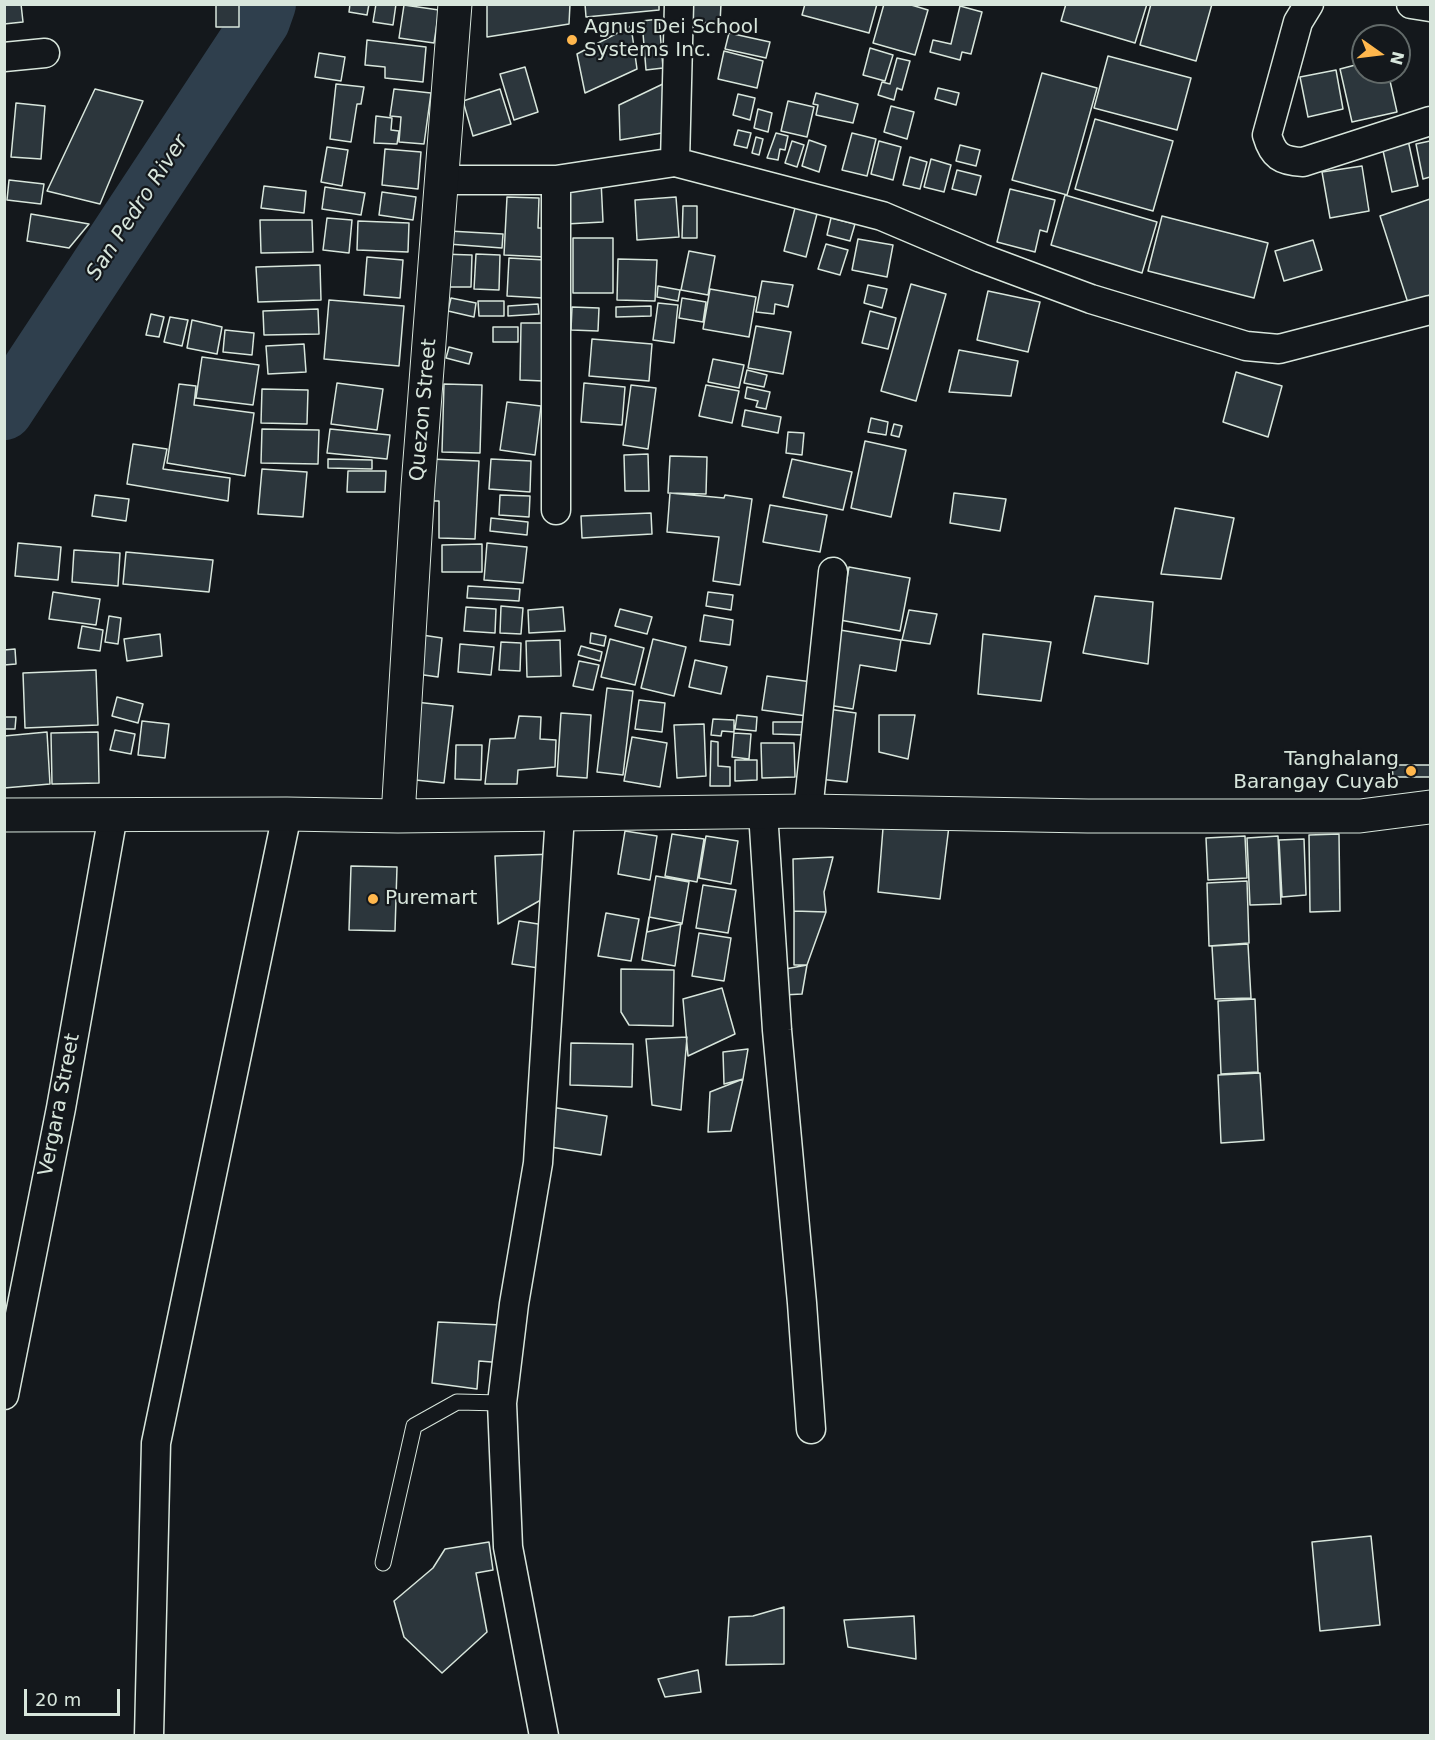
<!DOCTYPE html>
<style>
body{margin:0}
#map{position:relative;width:1435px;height:1740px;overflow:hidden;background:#14181c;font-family:"DejaVu Sans",sans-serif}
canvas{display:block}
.frame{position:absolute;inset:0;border:6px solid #d8e6dc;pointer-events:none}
.north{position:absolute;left:1351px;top:24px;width:60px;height:60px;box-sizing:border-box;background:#14181c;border:2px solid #626a69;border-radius:50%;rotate:104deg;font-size:16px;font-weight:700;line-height:24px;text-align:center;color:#d8e6dc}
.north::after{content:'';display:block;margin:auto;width:21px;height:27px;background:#ffb74d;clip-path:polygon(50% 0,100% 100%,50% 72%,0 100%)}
.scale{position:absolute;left:24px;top:1689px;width:96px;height:27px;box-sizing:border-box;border:3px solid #d8e6dc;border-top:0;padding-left:8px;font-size:18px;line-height:21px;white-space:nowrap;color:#d8e6dc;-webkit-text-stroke:4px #14181c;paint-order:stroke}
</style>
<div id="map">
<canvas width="1435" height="1740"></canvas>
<div class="frame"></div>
<div class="north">N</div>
<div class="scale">20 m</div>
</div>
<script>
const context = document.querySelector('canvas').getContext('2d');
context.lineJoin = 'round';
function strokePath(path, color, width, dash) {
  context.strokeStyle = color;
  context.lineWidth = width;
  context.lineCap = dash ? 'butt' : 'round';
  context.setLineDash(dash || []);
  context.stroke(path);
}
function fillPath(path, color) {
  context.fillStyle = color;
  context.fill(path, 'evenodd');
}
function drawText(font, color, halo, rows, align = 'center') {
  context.font = font + ' "DejaVu Sans",sans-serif';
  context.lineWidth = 4.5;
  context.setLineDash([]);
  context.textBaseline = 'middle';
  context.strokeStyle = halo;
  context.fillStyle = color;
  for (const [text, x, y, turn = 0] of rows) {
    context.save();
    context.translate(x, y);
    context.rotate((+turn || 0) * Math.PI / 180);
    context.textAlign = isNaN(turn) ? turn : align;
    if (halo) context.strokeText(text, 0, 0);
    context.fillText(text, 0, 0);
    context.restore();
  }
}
strokePath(new Path2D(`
 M4 411 261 21 267 4`), '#2f3f4d', 58);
const building = new Path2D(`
 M4 4H21L23 22 4 24Z
 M216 4H239V27H216Z
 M350 4H369L367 15 349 12Z
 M376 4H396L393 25 373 22Z
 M487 4H570L569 24 487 37Z
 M585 4H659V10L586 17Z
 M688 4H721L720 23 687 22Z
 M805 4H877L869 33 802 15Z
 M884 4H908L928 10 915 55 873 43Z
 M1066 4H1147L1135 43 1061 21Z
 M1151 4H1212L1196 61 1140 45Z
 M404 5 439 10 434 43 399 38Z
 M960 6 982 12 971 54 962 52 960 60 930 52 933 40 951 44Z
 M659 19 663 68 646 70 642 21Z
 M631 26 637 69 585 93 577 54Z
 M729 33 770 42 766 58 725 49Z
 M367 40 426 47 423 82 385 78V67L365 65Z
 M870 48 893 55 885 81 863 75Z
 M724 51 763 61 757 88 718 79Z
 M319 53 345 57 341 81 315 77Z
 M1108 56 1191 78 1177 130 1094 108Z
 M897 58 910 61 902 90 897 88 894 100 878 95 882 82 890 84Z
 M1363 63V72H1388L1397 112 1352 122 1340 69Z
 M525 67 538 112 514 120 500 74Z
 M1336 70 1343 109 1308 117 1300 77Z
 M1042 73 1097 88 1067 195 1012 180Z
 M667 82 662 133 620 140 619 105Z
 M336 84 364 87 361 104H357L351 142 330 139Z
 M938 88 959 93 956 105 935 99Z
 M95 89 143 101 100 204 47 191Z
 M394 89 431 93 424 144 399 142 401 117 390 116Z
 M500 89 511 124 473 136 463 101Z
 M816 93 858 104 853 123 816 115 818 105 813 104Z
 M738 94 755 98 750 120 733 115Z
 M788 101 814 107 807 137 781 131Z
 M16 103 45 106 41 159 11 157Z
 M891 106 914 112 907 139 884 132Z
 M758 109 772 113 768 132 754 128Z
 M376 116 392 118 391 130 399 131 397 144 374 143Z
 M1095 119 1173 141 1153 211 1075 189Z
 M738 130 751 133 747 148 734 145Z
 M776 133 788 136 785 150 780 149 778 160 767 158Z
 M852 133 876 139 867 176 842 170Z
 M756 137 763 139 759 155 752 153Z
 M809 140 826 146 819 172 802 166Z
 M1408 140 1418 186 1392 192 1382 146Z
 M792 141 804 145 797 167 785 163Z
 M879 141 901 147 893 180 871 174Z
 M1430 141V177L1423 179 1416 144Z
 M960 145 980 150 976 166 956 161Z
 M327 147 348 150 342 186 321 182Z
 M385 149 421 152 418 189 382 185Z
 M910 157 927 162 920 189 903 185Z
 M931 159 951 165 944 192 924 187Z
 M1362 166 1369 211 1330 218 1322 172Z
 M957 170 981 176 976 195 952 189Z
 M9 180 44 184 41 204 7 200Z
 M601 180 603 222 566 224 564 183Z
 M264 186 306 191 304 213 261 208Z
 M325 187 365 193 361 215 322 209Z
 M1010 189 1055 200 1047 232 1040 230 1035 252 997 242Z
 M382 192 416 197 413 220 379 215Z
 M1065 195 1157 222 1142 273 1051 245Z
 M507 197 539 198 538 228H545V257L504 255Z
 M676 197 679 237 637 240 635 200Z
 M1430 199V295L1408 303 1380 216Z
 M796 204 818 210 806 257 784 251Z
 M683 206H697V238H682Z
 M31 214 89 224 69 248 27 241Z
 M1162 216 1268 243 1254 298 1148 271Z
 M327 218 352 220 349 253 323 250Z
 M831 218 855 224 850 241 827 235Z
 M260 220H312L313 252 261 253Z
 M358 221 409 223 408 252 357 250Z
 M449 231 503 234 502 248 448 244Z
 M573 238H613V293H573Z
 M858 239 893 245 887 277 852 270Z
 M1313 240 1322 270 1284 281 1275 251Z
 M826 244 848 250 840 275 818 269Z
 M689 251 715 256 708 295 681 290Z
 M441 254 472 255 471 287H440Z
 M476 254 500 255 499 290 474 289Z
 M367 257 403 260 400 298 364 295Z
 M509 258 545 260 543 298 507 296Z
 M618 259 657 260 655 301 617 300Z
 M320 265 321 300 258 302 256 267Z
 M762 281 793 285 788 307 775 304 774 314 756 312Z
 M911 284 946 294 916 401 881 391Z
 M868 285 887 289 882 308 864 303Z
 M658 286 680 290 678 301 657 297Z
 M710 289 756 297 749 337 703 329Z
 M988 291 1040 302 1028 352 977 340Z
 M451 298 476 303 474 317 448 311Z
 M682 298 706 302 703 322 679 318Z
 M329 300 404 306 399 366 324 359Z
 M478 301H504V316H479Z
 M658 303 678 305 674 343 653 340Z
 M538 304 539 314 508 316V306Z
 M651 306V316L616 317V307Z
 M572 307 599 308 598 331 571 330Z
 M318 309 319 334 264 335 263 311Z
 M870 311 896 318 888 349 862 343Z
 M151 314 164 317 159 337 146 335Z
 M170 317 188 320 182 346 164 342Z
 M192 320 222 327 217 354 187 348Z
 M521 323H544L543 381 520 380Z
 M756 326 791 332 783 374 748 368Z
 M493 327H518V342H493Z
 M225 330 254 333 252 355 223 352Z
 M592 339 652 344 649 381 589 376Z
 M304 344 306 372 268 374 266 346Z
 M449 347 472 353 469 364 446 358Z
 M959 350 1018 361 1011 396 949 392Z
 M202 357 259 365 253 405 196 398Z
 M713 359 744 365 739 388 708 382Z
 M747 370 767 375 764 387 744 383Z
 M1236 372 1282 386 1268 437 1223 422Z
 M337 383 383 389 377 430 331 424Z
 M584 383 625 387 622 425 581 422Z
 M179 384 196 386 194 405 254 413 245 476 167 463Z
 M444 384 482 385 480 453 442 452Z
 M631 385 656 388 648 449 623 445Z
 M706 385 739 391 732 423 699 416Z
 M747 387 770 392 766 409 756 407 758 401 745 398Z
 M262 389 308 390 307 424 261 423Z
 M507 402 541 406 535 455 500 450Z
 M745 410 781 417 778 433 742 426Z
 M871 418 888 422 886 435 868 432Z
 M894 424 902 426 899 437 891 435Z
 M262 429 319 430 318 464 261 463Z
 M330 429 390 435 387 459 327 453Z
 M788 432 804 433 802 455 786 453Z
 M865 441 906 450 891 517 851 508Z
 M133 444 167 449 163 469 230 478 228 501 127 484Z
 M648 454 649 491H625L624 455Z
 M670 456 707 457 706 494 668 493Z
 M328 459 372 460V469L328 468Z
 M430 459 479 461 475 539 439 538V501H429Z
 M491 459 531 461 530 492 489 489Z
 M792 459 852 472 843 510 783 497Z
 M262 469 307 472 303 517 258 514Z
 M348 471H386L385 492H347Z
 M670 493 724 498 725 495 752 499 740 585 713 581 719 537 667 532Z
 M954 493 1006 499 1000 531 950 523Z
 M95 495 129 499 126 521 92 516Z
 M500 495 530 496 529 517 499 515Z
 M770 505 827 515 820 552 763 542Z
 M1175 508 1234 518 1221 579 1161 574Z
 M651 513 652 534 582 538 581 516Z
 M491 518 528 522 527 535 490 531Z
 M18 543 61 547 58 580 15 576Z
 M487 543 527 547 523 583 484 580Z
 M482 544V572H442V545Z
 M74 550 120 553 118 586 72 582Z
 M126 552 213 560 209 592 123 584Z
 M849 567 910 578 900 631 840 620Z
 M468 586 520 589 519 601 467 598Z
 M53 592 100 599 96 625 49 619Z
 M708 592 733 595 731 610 706 606Z
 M1095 596 1153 602 1148 664 1083 653Z
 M501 606 523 608 521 634 500 633Z
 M466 607 496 609 495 633 464 631Z
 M563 607 565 631 529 633 528 610Z
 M620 609 652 617 647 634 615 626Z
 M909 610 937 614 930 644 902 640Z
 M704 615 733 620 730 645 700 641Z
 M109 616 121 618 118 644 105 642Z
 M82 626 103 630 100 651 78 648Z
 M840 630 901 640 896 671 860 665 853 709 828 705Z
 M591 633 606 636 604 646 590 643Z
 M160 634 162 656 127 661 124 639Z
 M983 634 1051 642 1041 701 978 694Z
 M422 635 442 638 438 677 417 674Z
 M610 639 644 648 635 685 601 677Z
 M653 639 686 647 674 696 641 688Z
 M560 640 561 676 527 677 526 641Z
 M501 642 521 643 520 671 499 670Z
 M460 644 494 647 491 675 458 672Z
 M581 646 602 652 600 661 578 655Z
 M15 649 16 664 4 665V650Z
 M695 660 727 667 721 694 689 687Z
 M579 661 599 665 593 690 573 686Z
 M96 670 98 725 25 728 23 673Z
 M767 676 812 682 807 716 762 710Z
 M607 688 633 691 623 775 597 772Z
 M117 697 143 704 138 723 112 716Z
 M639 700 665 703 662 732 635 729Z
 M415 702 453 706 444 783 406 779Z
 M828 709 856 713 847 782 819 779Z
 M561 713 591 715 587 778 557 776Z
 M737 715 757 717 756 731 735 729Z
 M879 715H915L908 759 879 752Z
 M519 716 541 717 540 739 556 740 555 767 518 770 517 784H485L490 739 515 738Z
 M4 717H16L15 729H4Z
 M713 719 734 720V732L722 731 721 736 711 735Z
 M142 721 169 724 165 758 138 755Z
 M773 722H806L805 735 773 734Z
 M704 724 706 776 677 778 674 725Z
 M115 730 135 734 131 754 110 750Z
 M47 732 50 784 4 788V736Z
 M98 732 99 783 52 784 51 733Z
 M734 733 751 734 749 759 732 757Z
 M632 737 667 743 660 787 624 781Z
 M711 741 718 742V766L730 767V786H710Z
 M761 743H794L795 777 762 778Z
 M456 745H482L481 780 455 779Z
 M735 760H757V780L735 781Z
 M1392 765H1430V777H1393Z
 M949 826 940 899 878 892 883 828Z
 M625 831 657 836 650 880 618 874Z
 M672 834 704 839 697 882 665 876Z
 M1339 834 1340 911 1310 912 1309 835Z
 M706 836 738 841 731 884 699 878Z
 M1245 836 1247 878 1208 880 1206 838Z
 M1278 836 1281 904 1250 905 1247 838Z
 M1304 839 1306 895 1282 897 1279 840Z
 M555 854 548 896 498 924 495 856Z
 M833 857 824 892 826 912 794 911 793 859Z
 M351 866 397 867 395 931 349 930Z
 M656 876 689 882 682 924 647 932Z
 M1247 881 1249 943 1209 946 1207 883Z
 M703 885 736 890 728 933 696 928Z
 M794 911 826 912 807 965H794Z
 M606 913 639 919 631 961 598 956Z
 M649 917 681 923 675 966 642 960Z
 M519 921 551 926 545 969 512 964Z
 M699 933 731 938 724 981 692 976Z
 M1248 944 1251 998 1215 999 1212 946Z
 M807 965 802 994 783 995 780 970Z
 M621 969 674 970 673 1026 629 1025 621 1012Z
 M722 988 735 1034 688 1056 683 999Z
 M1255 999 1258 1072 1221 1074 1218 1001Z
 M687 1037 681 1110 652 1105 646 1039Z
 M571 1043 633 1044 632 1087 570 1085Z
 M748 1049 743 1079 724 1084 723 1052Z
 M1260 1073 1264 1140 1221 1143 1218 1075Z
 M743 1079 731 1131 708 1132 710 1092Z
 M551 1107 607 1116 601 1155 544 1146Z
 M438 1322 502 1325 504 1363 479 1361 477 1389 432 1383Z
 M1371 1536 1380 1625 1320 1631 1312 1542Z
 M489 1542 493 1570 476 1573 487 1632 442 1673 404 1637 394 1601 433 1568 445 1549Z
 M784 1607V1664L726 1665 729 1617 753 1616Z
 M914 1616 916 1659 848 1647 844 1620Z
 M698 1670 701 1692 665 1697 658 1679Z`);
fillPath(building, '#2c363c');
strokePath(building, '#d8e6dc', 1.5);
const lane = new Path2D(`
 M383 1563 414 1426 457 1402 502 1403`);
const street = new Path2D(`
 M1309 4 1298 22 1267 135C1273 156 1281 161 1303 162L1430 121
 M1411 4 1430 7
 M4 57 45 53
 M675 162 679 4
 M443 180H556L675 162 882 216 981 258 1091 299 1246 346 1279 349 1430 310
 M556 510V180
 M808 811 833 572
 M763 812 777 1030 802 1303 811 1429
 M4 1395 61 1108 113 815
 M149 1736 156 1443 287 814
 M544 1736 508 1547 502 1403 514 1304 538 1163 560 815`);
const secondary = new Path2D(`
 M4 815 287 814 398 816 808 811 1088 816H1360L1430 807
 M398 816 418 486 455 4`);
strokePath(lane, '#d8e6dc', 17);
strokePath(street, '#d8e6dc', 31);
strokePath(secondary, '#d8e6dc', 35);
strokePath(lane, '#14181c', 15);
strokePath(street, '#14181c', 28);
strokePath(secondary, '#14181c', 33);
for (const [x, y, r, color] of [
 [572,40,6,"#ffb74d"],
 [1411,771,6,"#ffb74d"],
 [373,899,6,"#ffb74d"]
]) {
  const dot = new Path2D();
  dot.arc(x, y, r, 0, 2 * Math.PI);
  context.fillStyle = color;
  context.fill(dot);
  strokePath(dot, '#14181c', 2);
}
drawText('20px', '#d8e6dc', '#14181c', [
 ["Agnus Dei School",584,28],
 ["Systems Inc.",584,51],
 ["Tanghalang",1399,760,"right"],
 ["Barangay Cuyab",1399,783,"right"],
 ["Puremart",385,899]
], 'left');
drawText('20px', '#d8e6dc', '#14181c', [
 ["Quezon Street",424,410,-85],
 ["Vergara Street",60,1105,-79]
]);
drawText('italic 21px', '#d8e6dc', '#14181c', [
 ["San Pedro River",138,208,-57]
]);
</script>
